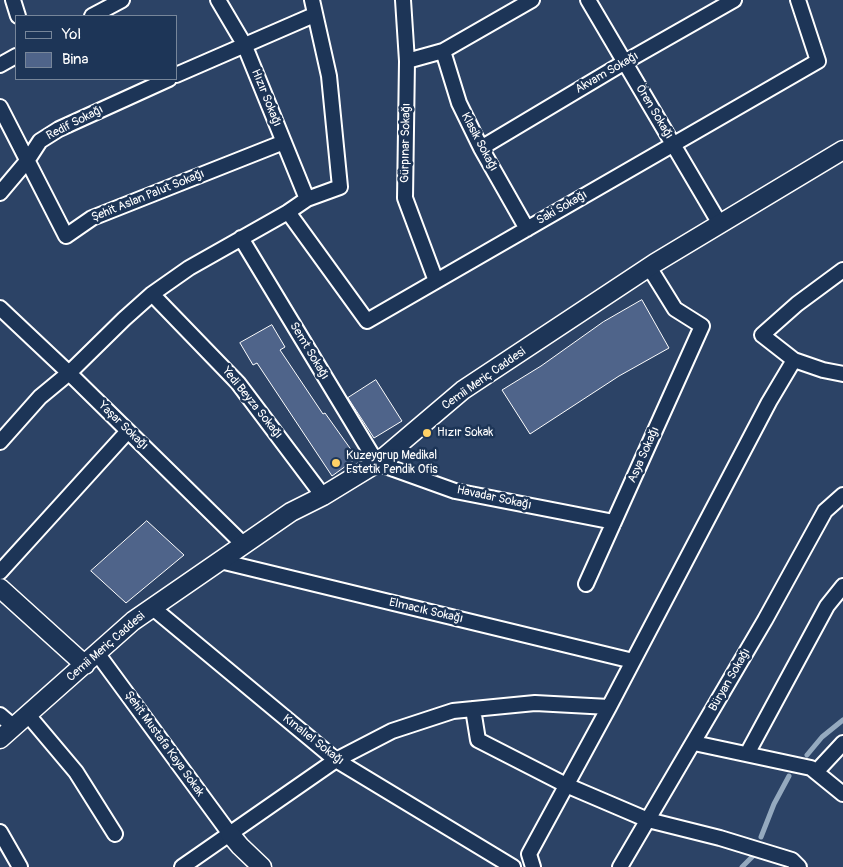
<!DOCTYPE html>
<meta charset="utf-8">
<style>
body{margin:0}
#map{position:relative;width:843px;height:867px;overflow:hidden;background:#2c4366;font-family:Pangolin,sans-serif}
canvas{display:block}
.legend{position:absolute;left:15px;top:15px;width:162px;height:65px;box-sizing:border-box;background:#1d3557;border:1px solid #77869a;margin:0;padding:6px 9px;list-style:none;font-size:15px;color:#fff}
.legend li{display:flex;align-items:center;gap:10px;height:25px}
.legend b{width:25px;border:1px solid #77869a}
</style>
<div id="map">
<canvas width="843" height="867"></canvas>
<ul class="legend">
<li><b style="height:6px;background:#1d3557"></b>Yol</li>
<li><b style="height:14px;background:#4f648a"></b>Bina</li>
</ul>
</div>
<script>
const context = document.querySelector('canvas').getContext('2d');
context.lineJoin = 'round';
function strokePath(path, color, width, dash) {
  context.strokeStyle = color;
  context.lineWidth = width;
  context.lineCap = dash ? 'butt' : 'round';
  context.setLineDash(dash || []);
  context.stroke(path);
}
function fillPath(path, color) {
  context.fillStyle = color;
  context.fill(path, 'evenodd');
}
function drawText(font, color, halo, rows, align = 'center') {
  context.font = font + ' Pangolin,sans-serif';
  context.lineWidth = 5;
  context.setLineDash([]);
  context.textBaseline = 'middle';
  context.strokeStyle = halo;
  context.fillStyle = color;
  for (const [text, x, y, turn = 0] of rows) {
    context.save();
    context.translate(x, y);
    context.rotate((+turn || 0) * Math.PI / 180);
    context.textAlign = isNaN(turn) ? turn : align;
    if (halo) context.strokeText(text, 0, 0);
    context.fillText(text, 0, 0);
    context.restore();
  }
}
strokePath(new Path2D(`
 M807 755 822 737 843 720
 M761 837 774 804 789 776
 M742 867 753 856`), '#95aabf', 5);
const building = new Path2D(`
 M642 300 669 348 619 376 530 434 502 390 541 366 603 322Z
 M272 325 285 347 280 350 323 414 325 413 357 458 332 476 257 363 253 365 240 343Z
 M376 380 402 421 374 438 348 398Z
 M147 521 184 555 126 603 91 571Z`);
fillPath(building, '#4f648a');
strokePath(building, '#fff', 1);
const minor = new Path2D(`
 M13 0 18 16
 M218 0 244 44 307 199
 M403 0 407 61 405 198 436 281
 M588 0 720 224
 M92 16 122 0
 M443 51 459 103 481 148 527 229
 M407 61 443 51 532 0
 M0 65 16 56
 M176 75 314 15
 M0 107 66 236 92 218 284 142
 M481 148 625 62 734 0
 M0 193 27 161 40 141 59 129 169 79
 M288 212 367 321 818 61 798 0
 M241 238 377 463 455 491 614 522
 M843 270 797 304 762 335 794 360 823 370 843 374
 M152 294 238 383 323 496
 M0 308 69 373 244 545
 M0 442 40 397 69 373 124 319 152 294 189 268 288 212 307 199 340 187 329 76 312 0
 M220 561 633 661
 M0 572 128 431
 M586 584 702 326 675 309 649 267
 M153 608 336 760 513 867
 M97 653 230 834
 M473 709 478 740 566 785 648 820 720 838 792 860 799 867
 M0 715 14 727
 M28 715 76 772 115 834
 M694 743 811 768 843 794
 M747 754 827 606 843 586
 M816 772 843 743
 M0 832 20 867
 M182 867 336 760 392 731 453 711 535 703 609 707
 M533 867 529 854 609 707 769 402 794 360
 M620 867 765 620 825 511 843 495`);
const tertiary = new Path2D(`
 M0 588 85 665
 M0 739 133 621 291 512 323 496 377 463 463 390 655 263 843 150
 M230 834 240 846 262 867`);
strokePath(minor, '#fff', 18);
strokePath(tertiary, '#fff', 21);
strokePath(minor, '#1d3557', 14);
strokePath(tertiary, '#1d3557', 18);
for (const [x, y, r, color] of [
 [427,433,5,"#ffd166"],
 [336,463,5,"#ffd166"]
]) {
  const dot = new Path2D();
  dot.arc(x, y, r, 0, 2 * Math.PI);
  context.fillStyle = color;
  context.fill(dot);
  strokePath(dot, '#1d3557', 2);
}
drawText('12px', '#fff', '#1d3557', [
 ["Akvam Sokağı",607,73,-30],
 ["Hızır Sokağı",266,98,68],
 ["Ören Sokağı",654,112,59],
 ["Redif Sokağı",75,123,-27],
 ["Klasik Sokağı",479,142,62],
 ["Gürpınar Sokağı",406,143,-89],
 ["Şehit Aslan Palut Sokağı",148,196,-22],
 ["Saki Sokağı",562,208,-30],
 ["Semt Sokağı",309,351,59],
 ["Cemii Meriç Caddesi",484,379,-35],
 ["Yedi Beyza Sokağı",252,403,51],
 ["Yaşar Sokağı",123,426,44],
 ["Asya Sokağı",644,455,-66],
 ["Havadar Sokağı",494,498,12],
 ["Elmacık Sokağı",426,611,13],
 ["Cemii Meriç Caddesi",106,647,-41],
 ["Büryan Sokağı",730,680,-60],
 ["Kınalıel Sokağı",313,740,38],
 ["Şehit Mustafa Kaya Sokak",164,744,54]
]);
drawText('12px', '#fff', '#1d3557', [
 ["Hızır Sokak",437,433],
 ["Kuzeygrup Medikal",346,456],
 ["Estetik Pendik Ofis",346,470]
], 'left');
</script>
